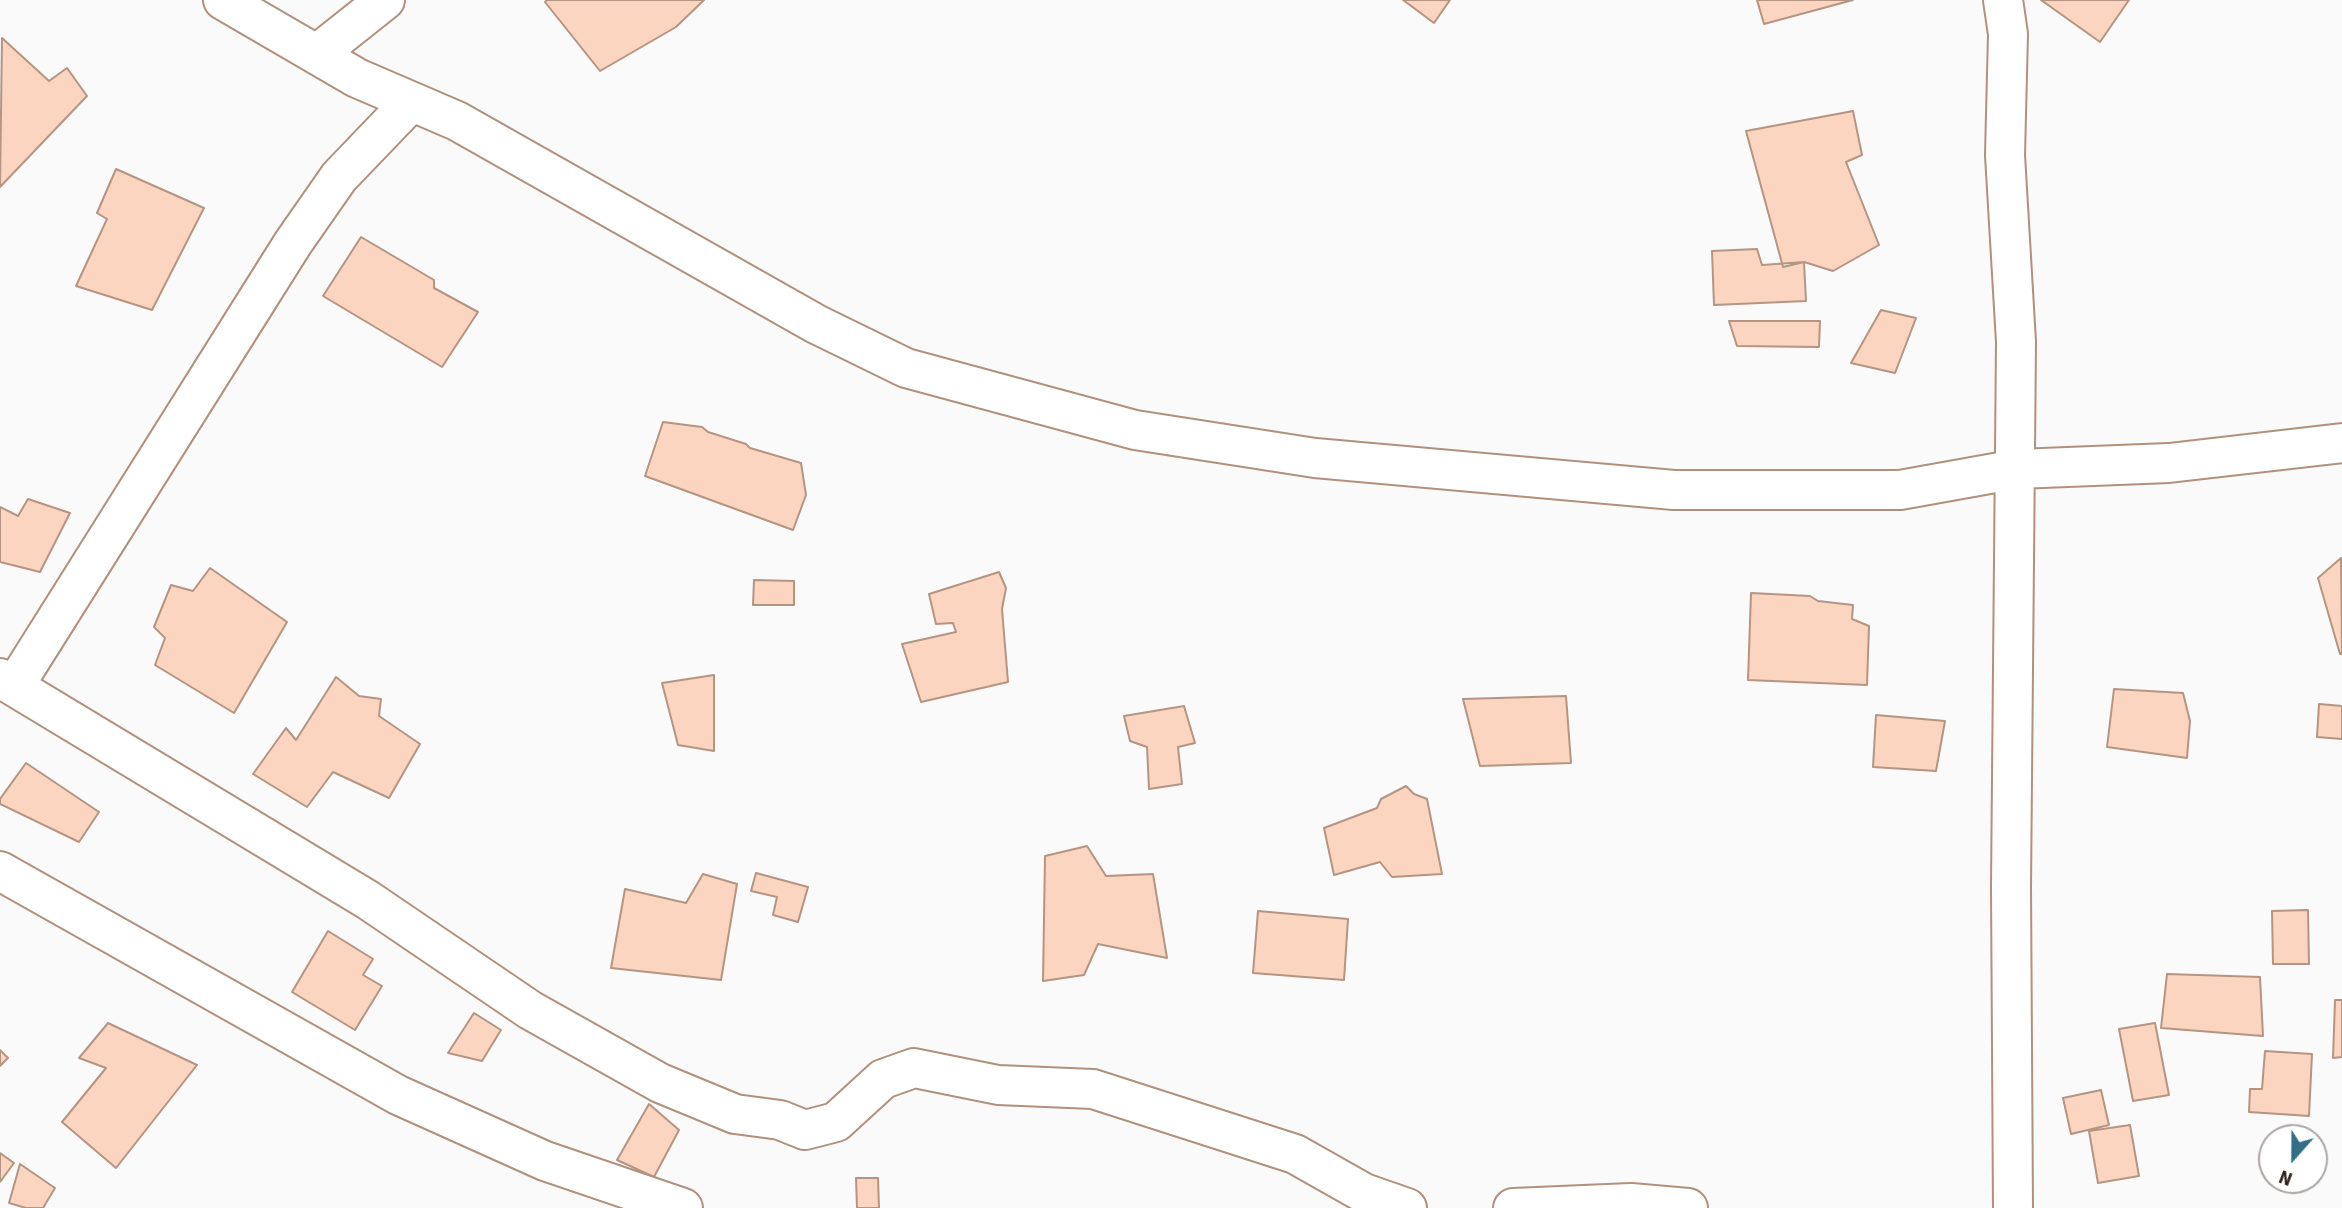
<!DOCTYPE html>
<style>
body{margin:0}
#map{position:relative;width:2342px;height:1208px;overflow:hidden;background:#fafafa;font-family:"Source Sans 3",sans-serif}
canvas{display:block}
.north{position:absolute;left:2258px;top:1124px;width:70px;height:70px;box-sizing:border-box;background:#fff;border:2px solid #aba6a3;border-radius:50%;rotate:201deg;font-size:19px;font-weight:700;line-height:28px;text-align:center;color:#2e211a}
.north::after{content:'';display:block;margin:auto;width:24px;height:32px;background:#336d86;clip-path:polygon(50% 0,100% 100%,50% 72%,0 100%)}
</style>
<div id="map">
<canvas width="2342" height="1208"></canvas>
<div class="north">N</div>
</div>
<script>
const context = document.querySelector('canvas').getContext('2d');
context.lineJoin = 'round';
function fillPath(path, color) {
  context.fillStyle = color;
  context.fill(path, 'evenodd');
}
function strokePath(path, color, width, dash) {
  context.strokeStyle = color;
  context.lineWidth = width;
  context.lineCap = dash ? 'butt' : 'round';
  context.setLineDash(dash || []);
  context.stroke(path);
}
const building = new Path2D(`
 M547 0H704L676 27 600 71 545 2Z
 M1403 0H1450L1434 23Z
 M1757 0H1853L1764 24Z
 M2041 0H2129L2100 42Z
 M2 38 49 81 67 68 87 96 0 187Z
 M1853 111 1862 155 1846 162 1879 245 1833 271 1804 262 1783 267 1746 131Z
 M116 169 204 208 152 310 76 286 107 219 97 213Z
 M361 237 434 280V288L478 312 442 367 323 296Z
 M1757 249 1762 265 1804 262 1806 301 1714 305 1712 251Z
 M1881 310 1916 318 1895 373 1851 363Z
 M1729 321H1820L1819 347 1737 346Z
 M663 422 702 427 708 432 746 444 750 448 801 463 806 495 793 530 645 476Z
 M28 499 70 513 40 572 0 562V507L18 516Z
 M2341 558 2342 654H2340L2318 578Z
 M210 568 287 622 234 713 155 665 165 638 154 627 171 585 193 591Z
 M999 572 1006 588 1002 609 1008 682 921 702 902 644 956 632 953 623 936 624 929 594Z
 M754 580 794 581V605H753Z
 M1751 593 1810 596 1818 601 1853 605 1852 619 1869 626 1867 685 1748 680Z
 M714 675V751L678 745 662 683Z
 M336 677 359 696 381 699 379 716 420 744 389 798 333 772 307 807 253 774 286 728 296 740Z
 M2114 689 2183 693 2190 721 2187 758 2107 747Z
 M1566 696 1571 763 1480 766 1463 699Z
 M2319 704 2342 706V739L2317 737Z
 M1184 706 1195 743 1178 747 1182 784 1149 789 1147 747 1130 741 1124 716Z
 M1876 715 1945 721 1936 771 1873 767Z
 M26 763 99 812 79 842 0 804V799Z
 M1406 786 1414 794 1427 799 1442 874 1392 877 1380 862 1334 875 1324 828 1377 808 1381 799Z
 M1087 846 1106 876 1153 874 1167 958 1098 944 1084 975 1043 981 1045 856Z
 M756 873 808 887 798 922 773 915 777 897 751 891Z
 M703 874 737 884 721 980 611 968 625 889 686 903Z
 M2308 910 2309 964H2273L2272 911Z
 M1258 911 1348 919 1344 980 1253 973Z
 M328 931 373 959 363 975 382 986 355 1030 292 992Z
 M2167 974 2260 977 2263 1036 2161 1028Z
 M2335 1000H2342V1057L2333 1058Z
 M474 1013 501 1030 482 1061 448 1053Z
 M108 1023 197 1065 116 1168 62 1122 106 1068 79 1058Z
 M2155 1023 2169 1095 2133 1101 2119 1029Z
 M0 1050 8 1058 0 1066Z
 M2265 1051 2312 1054 2309 1116 2249 1112 2250 1089H2262Z
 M2101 1090 2109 1125 2071 1134 2063 1098Z
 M649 1104 679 1130 654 1177 617 1160Z
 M2130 1125 2139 1176 2098 1183 2089 1131Z
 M0 1153 14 1163 0 1182Z
 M20 1164 55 1188 43 1208H26L9 1203Z
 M856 1178H878L879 1208H857Z`);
fillPath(building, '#fcd5c0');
strokePath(building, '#b59482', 2);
const street = new Path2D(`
 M223 0 357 78 457 121 816 324 906 368 1135 430 1315 458 1674 490H1900L2017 469 2169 463 2342 443
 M2003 0 2008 34 2005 155 2016 342 2011 887 2013 1208
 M317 54 385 0
 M0 678 368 900 530 1010 660 1083 735 1114 780 1120 805 1130 836 1122 883 1079 914 1068 998 1085 1093 1089 1295 1154 1364 1193 1407 1208
 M15 685 293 243 339 177 410 103
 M0 871 398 1095 545 1161 683 1208
 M1513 1208 1631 1203 1688 1208`);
strokePath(street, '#b1907e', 42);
strokePath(street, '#fff', 38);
</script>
